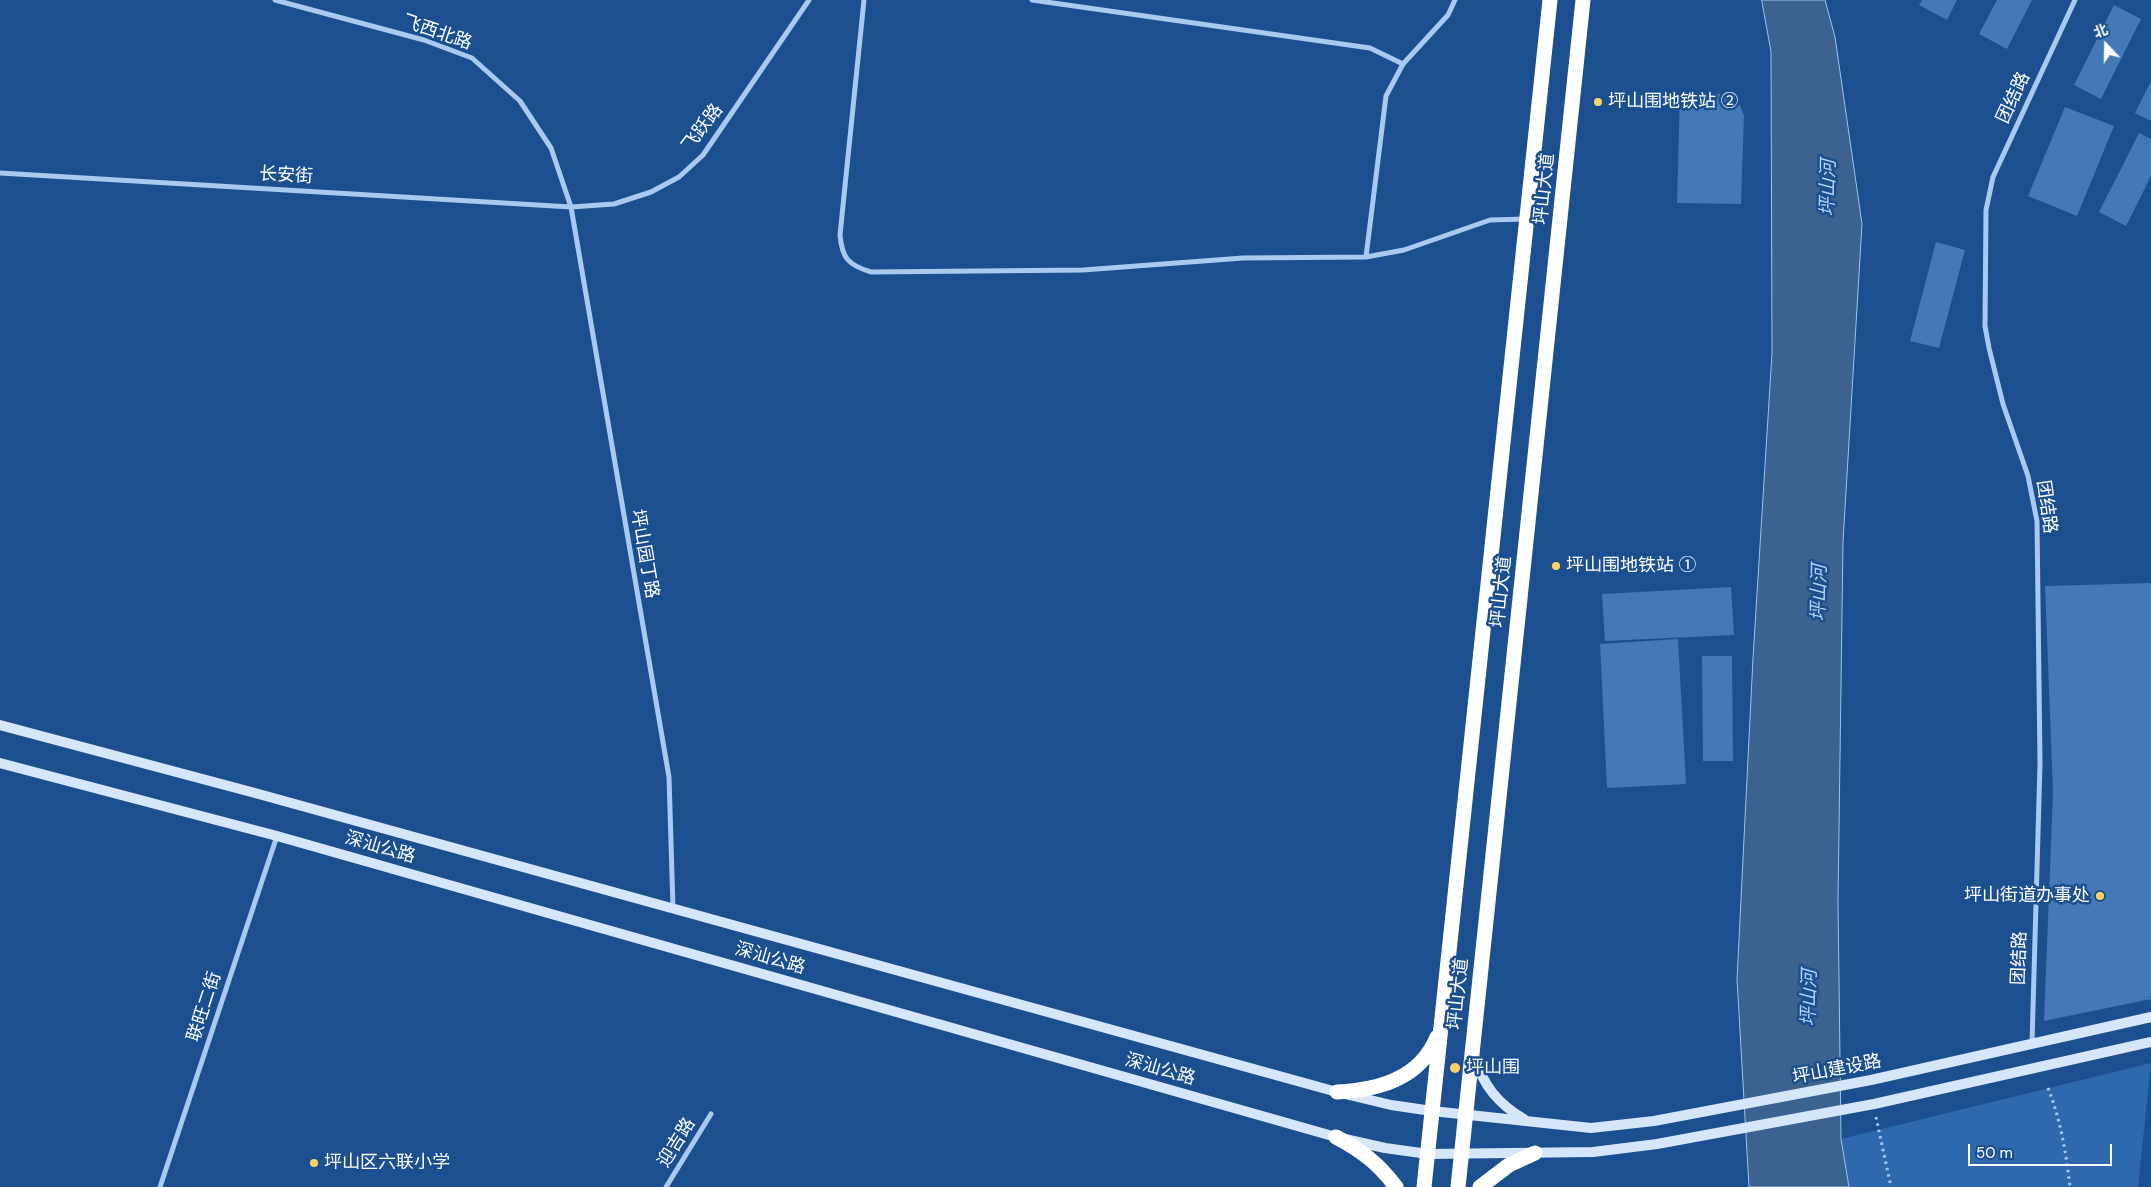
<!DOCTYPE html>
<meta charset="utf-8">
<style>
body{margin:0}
#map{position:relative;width:2151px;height:1187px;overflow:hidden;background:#1b4f8f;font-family:"DM Sans","Noto Sans SC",sans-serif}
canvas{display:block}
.north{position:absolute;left:2081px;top:20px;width:50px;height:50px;-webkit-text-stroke:4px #1b4f8f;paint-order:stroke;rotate:339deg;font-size:14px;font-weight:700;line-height:20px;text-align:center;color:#fff}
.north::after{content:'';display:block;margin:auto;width:18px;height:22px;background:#fff;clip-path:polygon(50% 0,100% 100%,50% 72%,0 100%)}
.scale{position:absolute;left:1968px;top:1144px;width:144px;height:22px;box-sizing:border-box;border:2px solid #fff;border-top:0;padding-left:6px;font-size:15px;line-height:18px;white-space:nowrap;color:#fff;-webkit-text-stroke:4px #1b4f8f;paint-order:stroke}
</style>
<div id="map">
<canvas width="2151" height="1187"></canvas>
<div class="north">北</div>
<div class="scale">50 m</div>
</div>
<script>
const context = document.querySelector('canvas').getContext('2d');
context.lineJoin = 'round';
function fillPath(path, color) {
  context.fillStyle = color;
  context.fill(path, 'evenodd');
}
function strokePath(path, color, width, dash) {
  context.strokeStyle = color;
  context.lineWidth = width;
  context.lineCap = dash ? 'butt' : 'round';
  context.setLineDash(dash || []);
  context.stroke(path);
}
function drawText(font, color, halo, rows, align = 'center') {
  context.font = font + ' "DM Sans","Noto Sans SC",sans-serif';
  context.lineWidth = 5;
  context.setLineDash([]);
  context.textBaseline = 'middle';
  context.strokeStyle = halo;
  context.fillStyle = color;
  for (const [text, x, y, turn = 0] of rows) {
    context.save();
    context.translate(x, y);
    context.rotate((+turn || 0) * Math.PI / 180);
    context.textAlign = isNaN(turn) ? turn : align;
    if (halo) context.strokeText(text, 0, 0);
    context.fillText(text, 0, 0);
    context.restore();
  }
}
fillPath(new Path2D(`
 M2151 1063 2138 1187H1849L1841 1139Z`), '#2e69ad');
const water = new Path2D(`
 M1762 0H1825L1835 37 1862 224 1843 542 1838 900 1841 1139 1849 1187H1749L1737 979 1753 658 1772 353 1771 52Z`);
fillPath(water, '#3c6290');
strokePath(water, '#9cc4f0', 1);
fillPath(new Path2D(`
 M1922 0H1957L1947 20 1919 5Z
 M1997 0H2032L2007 49 1979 34Z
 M2114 5 2141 19 2101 99 2074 85Z
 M2151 81V121L2135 113Z
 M1680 93 1735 94 1744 115 1741 204 1677 203Z
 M2065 107 2114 126 2077 216 2028 196Z
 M2139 133 2151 139V176L2126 226 2099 212Z
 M1936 242 1965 250 1939 348 1910 341Z
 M2151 583V999L2044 1021 2053 792 2045 586Z
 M1731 587 1734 635 1605 641 1602 594Z
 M1678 639 1686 784 1607 788 1600 644Z
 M1702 656H1732L1733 761H1703Z`), '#4478b7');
strokePath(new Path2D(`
 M2048 1088C2061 1121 2066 1153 2070 1187
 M1876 1117 1891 1187`), '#a9c9ee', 3, [2.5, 4]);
strokePath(new Path2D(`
 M275 0 424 40 472 58 520 101 551 148 571 207 669 777 673 908
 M864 0 840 235C842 258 848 265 871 272L1083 270 1243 258 1366 257 1404 250 1490 220 1526 219
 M1032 0 1370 48 1403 64
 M0 173 571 207 614 204 651 192 679 177 703 155 809 0
 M1366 257 1386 96 1403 64 1448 15 1455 0
 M2032 1043 2040 764 2037 521 2028 476 2003 404 1989 348 1985 326 1986 210 1993 177 2075 0
 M160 1187 277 836
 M666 1187 711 1114`), '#a9c9ee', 5);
strokePath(new Path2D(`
 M0 725 255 793 1337 1092 1391 1105 1432 1111 1591 1128 1654 1121 1871 1080 2151 1017
 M0 763 277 836 1336 1137 1385 1148 1428 1154 1593 1152 1657 1144 1874 1104 2151 1042
 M1474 1056C1483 1085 1498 1104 1524 1119`), '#d6e6fa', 10);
strokePath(new Path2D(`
 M1337 1092C1378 1090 1420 1079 1437 1037
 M1336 1137C1361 1150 1379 1164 1396 1187
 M1424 1187 1550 0
 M1458 1187 1583 0
 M1480 1187 1509 1165 1535 1153`), '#fff', 15);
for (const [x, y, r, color] of [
 [1598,102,5,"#ffd166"],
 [1556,566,5,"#ffd166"],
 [2100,896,5,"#ffd166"],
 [1455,1068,6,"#ffd166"],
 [314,1163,5,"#ffd166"]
]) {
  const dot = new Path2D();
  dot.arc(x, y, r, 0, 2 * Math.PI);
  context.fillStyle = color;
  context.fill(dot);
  strokePath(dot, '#1b4f8f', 2);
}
drawText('18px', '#fff', '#1b4f8f', [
 ["飞西北路",437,33,19],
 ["团结路",2014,98,-65],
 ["飞跃路",703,128,-53],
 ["长安街",286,176,3],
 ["坪山大道",1545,189,-84],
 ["团结路",2046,507,82],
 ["坪山园丁路",644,554,80],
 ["坪山大道",1502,592,-84],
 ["深汕公路",380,848,16],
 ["团结路",2020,958,-88],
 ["深汕公路",770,959,16],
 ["坪山大道",1459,994,-84],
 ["联旺二街",205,1007,-72],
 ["深汕公路",1160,1070,16],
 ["坪山建设路",1837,1070,-11],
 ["迎吉路",677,1143,-58]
]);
drawText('18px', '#fff', '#1b4f8f', [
 ["坪山围地铁站 ②",1608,102],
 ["坪山围地铁站 ①",1566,566],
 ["坪山街道办事处",2090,896,"right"],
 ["坪山围",1466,1068],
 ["坪山区六联小学",324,1163]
], 'left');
drawText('italic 19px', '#b5d3f5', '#1b4f8f', [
 ["坪山河",1829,188,-89],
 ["坪山河",1820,593,-89],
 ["坪山河",1810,998,-89]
]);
</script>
